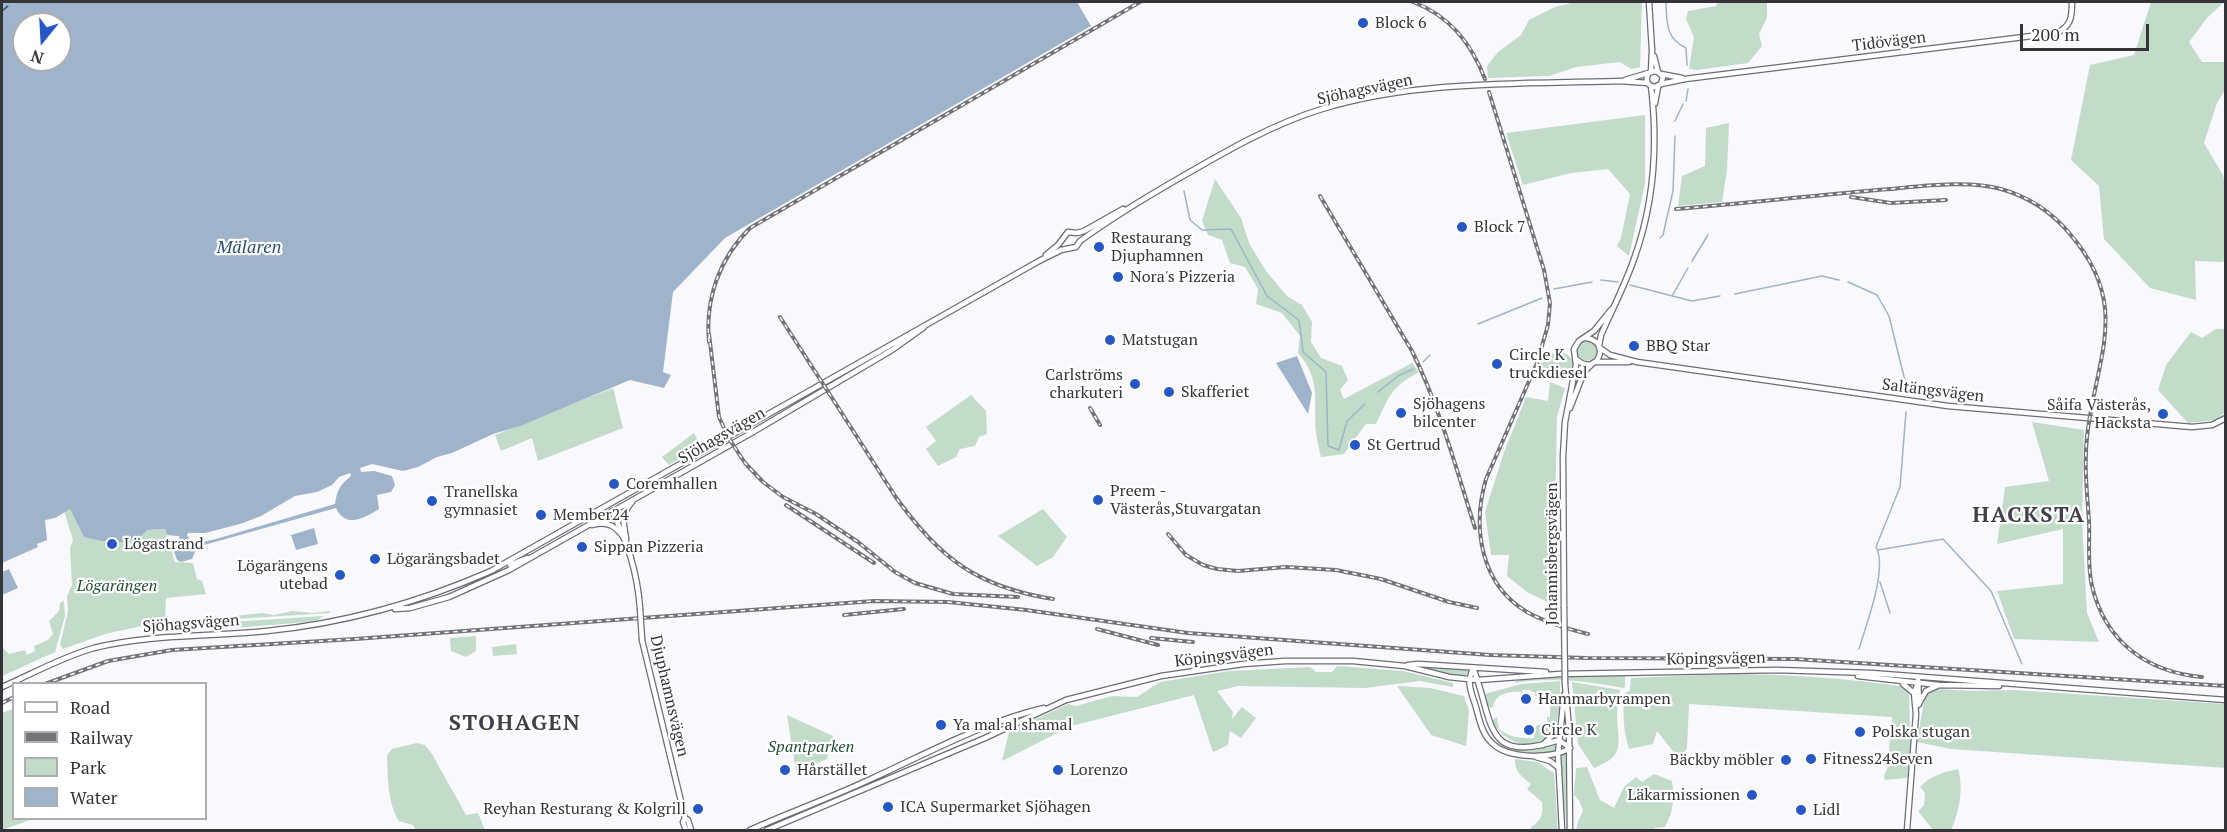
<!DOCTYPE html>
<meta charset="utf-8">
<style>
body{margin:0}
#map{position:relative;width:2227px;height:832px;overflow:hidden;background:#f9f8fd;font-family:"PT Serif",serif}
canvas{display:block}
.frame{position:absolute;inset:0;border:3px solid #353439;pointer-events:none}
.legend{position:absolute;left:12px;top:682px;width:195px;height:138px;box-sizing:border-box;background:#fff;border:2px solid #aeaeb0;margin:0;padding:8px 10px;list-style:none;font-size:18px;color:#353439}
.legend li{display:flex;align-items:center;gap:12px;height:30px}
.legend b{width:30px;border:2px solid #aeaeb0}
.north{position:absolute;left:12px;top:12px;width:60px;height:60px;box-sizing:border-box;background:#fff;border:2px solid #aeaeb0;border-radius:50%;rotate:198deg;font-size:16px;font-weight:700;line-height:24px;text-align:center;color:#353439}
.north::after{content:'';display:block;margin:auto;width:21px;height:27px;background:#2757c5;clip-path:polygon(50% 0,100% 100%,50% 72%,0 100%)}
.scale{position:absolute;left:2020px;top:24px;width:129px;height:27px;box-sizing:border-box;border:3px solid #353439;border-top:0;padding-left:8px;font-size:18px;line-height:21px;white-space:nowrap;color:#353439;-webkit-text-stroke:4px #fff;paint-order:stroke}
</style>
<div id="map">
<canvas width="2227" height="832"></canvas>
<div class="frame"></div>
<ul class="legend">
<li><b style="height:8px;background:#fff"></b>Road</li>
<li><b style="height:8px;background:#747378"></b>Railway</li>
<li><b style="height:16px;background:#c2dcc9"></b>Park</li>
<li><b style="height:16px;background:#9fb3ca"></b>Water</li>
</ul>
<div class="north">N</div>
<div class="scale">200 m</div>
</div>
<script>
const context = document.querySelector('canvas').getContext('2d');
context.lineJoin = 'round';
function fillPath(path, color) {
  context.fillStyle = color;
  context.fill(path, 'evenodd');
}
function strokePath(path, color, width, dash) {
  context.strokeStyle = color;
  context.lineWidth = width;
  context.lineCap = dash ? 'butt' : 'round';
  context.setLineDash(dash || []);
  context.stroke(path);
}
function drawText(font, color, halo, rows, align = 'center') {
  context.font = font + ' "PT Serif",serif';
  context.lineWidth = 4.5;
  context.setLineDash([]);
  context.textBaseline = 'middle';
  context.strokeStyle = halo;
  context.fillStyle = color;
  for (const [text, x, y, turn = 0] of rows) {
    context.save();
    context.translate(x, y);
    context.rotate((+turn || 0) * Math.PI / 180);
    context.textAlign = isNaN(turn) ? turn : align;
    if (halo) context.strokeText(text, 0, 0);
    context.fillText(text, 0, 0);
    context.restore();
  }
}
fillPath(new Path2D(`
 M1575 2H1642L1640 67 1631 69 1620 62 1576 67 1549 76 1488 78 1487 66 1498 52 1521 35 1529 20 1555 7Z
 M1718 2H1767V18L1759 34 1762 46 1748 63 1697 70 1689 69 1694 37 1686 19 1688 11 1716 6Z
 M2151 2H2224L2207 18 2189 42 2202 62H2226L2225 90 2217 103 2204 143 2223 175 2226 193 2225 257 2223 262 2195 261 2196 300 2150 288 2104 239 2099 186 2071 160 2090 65 2134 55Z
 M1645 115V184L1629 256 1617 246 1621 238 1630 194 1608 169 1571 173 1523 185 1506 133Z
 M1729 123 1727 170 1722 202 1678 206 1682 176 1705 166 1706 128Z
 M1215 179 1241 218 1249 243 1266 271 1287 296 1302 305 1312 322 1311 342 1321 358 1342 366 1348 380 1340 390 1344 399 1412 363 1419 372C1390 388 1390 395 1376 424H1366L1344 454 1321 457C1319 449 1317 441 1316 433 1313 400 1322 381 1298 353L1300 336 1282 313 1256 304 1258 289 1245 267 1230 263 1222 240 1208 235 1202 221Z
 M2216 329H2225V412L2217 420 2188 423 2158 390 2166 365 2191 332 2202 338Z
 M1577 351a10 10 0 1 1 20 0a10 10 0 1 1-20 0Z
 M1555 352C1570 351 1575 360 1572 374L1548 370 1522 376 1536 368Z
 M1550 382 1565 388 1557 417 1553 605 1527 592 1507 576 1509 555H1491L1485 512 1503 455 1526 397 1548 401Z
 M613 388 623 428 538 461 532 438 501 451 495 435Z
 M971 395 986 411 987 434 979 437 975 446 960 449 956 457 938 466 926 449 936 441 926 427Z
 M2032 422 2084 430 2082 520 2087 613 2099 642 2014 639 1997 591 2063 584V529L1997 544 2005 487 2049 481Z
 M694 433 701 446 669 465 662 457Z
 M70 509 84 537C104 542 133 549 147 530L165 529 175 562 193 563 197 579 202 581 206 594 166 598 165 621 105 634 63 649 60 645 68 611 67 596 72 585 70 548 73 540 64 511Z
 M1043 509 1067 537 1053 557 1037 566 998 536Z
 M64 601 65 616 55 652 2 676V647L9 654 25 650 27 655 35 651 34 646 48 640 53 634 49 621 59 611 60 603Z
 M292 611 313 613 330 611V613L217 620 226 617 262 613 274 615Z
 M323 616 319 620 308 622 221 629 216 623Z
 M476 636V651L466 657 451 651 450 638Z
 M516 644 517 654 493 656 492 647Z
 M1337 666 1403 671 1453 683V687L1420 681 1365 688 1238 686 1217 691 1233 712 1232 719 1242 707 1256 718 1241 738 1230 731 1228 745 1213 752 1194 695 1071 726 1002 761 1009 732 1068 704 1076 706 1112 696 1137 697 1160 682 1229 671 1310 667 1316 672H1332Z
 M1415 666 1462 669 1468 671 1465 678Z
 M1726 674C1787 674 1846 678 1906 687L1909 690 1910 727 1913 735 1910 775 1906 778 1885 780 1884 776 1892 758 1889 749 1892 717 1689 704 1687 748 1680 760 1657 731 1653 744 1629 749C1623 730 1623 714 1624 694L1630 690 1631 678Z
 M1625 676V687L1623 688C1587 681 1551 677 1515 683L1516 681 1541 677Z
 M1560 681C1560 697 1561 718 1552 732 1536 757 1502 742 1492 720L1497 717 1499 729C1509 737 1521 739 1534 738L1536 726 1547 722V717H1550V704H1548V697L1535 696V692H1531V690H1522V696L1525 697H1521V692C1509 691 1495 694 1493 707L1490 708 1487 705 1485 694 1521 684Z
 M1572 682 1620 690C1618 699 1617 710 1617 719 1619 747 1624 756 1594 768L1578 744Z
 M1397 686 1430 688 1464 696 1469 711 1466 746 1431 735Z
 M1937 689 1974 691 2013 690 2225 704 2226 768 1951 749 1917 742 1925 695 1929 691Z
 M13 709 14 818 33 819 2 830V713Z
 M787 715 833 736 827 759 796 772Z
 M1494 742 1516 749 1531 751 1557 742V753C1536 755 1511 754 1494 742Z
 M417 743 425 745 432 754 466 815 478 813 485 830H416L413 825 399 821C387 802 388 776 387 755L392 749Z
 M1568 753 1565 830 1560 756Z
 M1515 759 1537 762 1554 773 1558 830H1531V827C1542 820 1543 814 1542 802L1527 789 1531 784C1522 777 1514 771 1515 759Z
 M1587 767 1600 800 1614 808 1624 787 1636 777 1642 782 1654 774 1672 781C1675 798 1673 812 1665 827L1655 828 1654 830H1576L1578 821 1583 811 1579 800 1574 795 1576 768Z
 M1958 769C1964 789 1959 813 1951 830H1933L1918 811 1924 805 1925 793 1920 787C1930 776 1944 772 1958 769Z`), '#c2dcc9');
fillPath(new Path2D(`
 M2 2H1077L1091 26 725 238 673 292 663 372 671 375 664 388 630 380 520 426 493 434 452 453 437 457 418 467 403 471 372 464 360 468 361 472 374 471 392 476 395 485 391 492 377 495 379 509C364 518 346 529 336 508L197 547 192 559 181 562 177 560 173 549V541H180L179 536 167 535 165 529 147 530C133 549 104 542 84 537L70 509 55 518 45 520 47 540 37 544 38 547 2 563ZM24 24H60V60H24ZM350 473 351 476C340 485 337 490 335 504L216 539C205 541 194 547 187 535L188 533H205L240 524 261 516 295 496 317 492 332 485 339 477Z
 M1297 356 1312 393 1308 414 1276 363Z
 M314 528 318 544 296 550 291 535Z
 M9 569 18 588 2 595V572Z`), '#9fb3ca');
strokePath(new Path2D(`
 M1666 2C1667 22 1665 38 1686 48L1687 65
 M1686 101 1688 89
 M1675 121 1683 104
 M1184 191 1190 220 1202 230 1231 229 1267 296 1299 320 1303 352 1326 372 1328 446 1339 450 1347 421 1365 404
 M1660 238 1663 235 1673 191 1675 136
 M1692 261 1708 235
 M1601 280 1618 282
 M1848 282 1877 295 1889 316 1907 389
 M1630 285 1692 301 1720 296
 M1554 289 1592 282
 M1735 294 1822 276 1839 280
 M1672 296 1688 268
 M1478 324 1542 298
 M1423 362 1430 355
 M1378 392 1398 376 1413 369
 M1878 550 1943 539 1991 591 2022 664
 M1880 582 1890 613
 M1859 649C1866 625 1888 569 1876 547L1900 487 1906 412`), '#9fb3ca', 1.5);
strokePath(new Path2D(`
 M2 11 13 2`), '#2f4e72', 1.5, [8, 6]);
const tertiary = new Path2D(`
 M1661 74 1682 78
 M1661 84 1685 79 2056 33C2071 27 2072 17 2072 2
 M1600 348 1610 355 1637 362 1948 406 2192 427 2212 425 2226 418
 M1595 362H1629
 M612 511C628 544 637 571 640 608
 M642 640 685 818 688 820 691 830
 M1918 677 1919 704
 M685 818 683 822 686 830
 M1907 830 1916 714 1914 693 1918 683`);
const secondary = new Path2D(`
 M1649 2 1652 50 1651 72
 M1654 56 1658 72
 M1625 80 1655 71 1658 72 1663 77 1661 84 1655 87C1648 86 1645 81 1648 74
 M1655 103 1658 87
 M1046 255 1058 245 1068 232 1077 233 1084 231 1123 209
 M1599 346 1601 335C1612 310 1625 285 1634 259 1654 204 1658 144 1651 86
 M1576 359C1597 379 1613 340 1585 338
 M1570 408 1584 372 1593 363
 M592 525C609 520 616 527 626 540
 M626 538C623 522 621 514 632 502
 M510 565 527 558
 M1564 607 1563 456 1565 422 1576 365 1574 349 1579 341 1594 331 1611 310
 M395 609 410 608 449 597 509 570 753 432 892 350 923 328
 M1408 665 1418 664 1546 672
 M1473 668C1467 683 1470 689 1475 704 1479 717 1481 732 1491 742 1506 759 1552 760 1570 748
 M1473 668C1494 719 1482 766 1559 740L1570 748
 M1858 676 1939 685 1999 686
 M1565 684 1569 729 1570 830
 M1903 684 1914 693
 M2 687C32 674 62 657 94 648 151 634 210 637 267 631 347 623 418 603 491 571L1039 261 1061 250 1076 247 1080 241C1113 217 1148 196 1183 176 1228 150 1273 124 1322 109 1415 80 1524 84 1620 81L1648 83
 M1918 705 1926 691 1937 686
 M1543 745 1560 727
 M1536 757 1550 761 1559 768
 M750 830C790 812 833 797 873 778 928 753 984 722 1044 708
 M767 830 985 738 1066 700 1161 676 1243 664 1285 661H1353L1405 666 1449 677 1478 680 1560 674 1777 670 1871 673 2226 700
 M1562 830 1558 754 1564 695`);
strokePath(tertiary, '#6d6b76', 7);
strokePath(secondary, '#6d6b76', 7);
strokePath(tertiary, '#fff', 4.5);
strokePath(secondary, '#fff', 4.5);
const rail = new Path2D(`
 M1413 2C1450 16 1471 43 1485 79
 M1489 92 1544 270 1550 303 1548 325 1537 363 1486 479C1472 527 1480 584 1527 612 1545 622 1568 629 1588 634
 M1320 196 1412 351C1440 408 1456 468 1475 528
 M1851 197 1891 203 1946 200
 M1676 209C1748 203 1818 195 1890 189 1923 186 1969 180 2001 189 2029 197 2051 211 2070 234 2132 306 2096 356 2087 437 2084 465 2087 493 2089 521 2090 541 2087 566 2092 586 2105 641 2146 672 2202 677
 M780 317 895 496C939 558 977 587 1053 599
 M709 334 719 417 728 437 745 463 763 482 783 497 816 514 858 542 895 572 915 583 953 594 1018 597
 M709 342C705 299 719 259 750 228L1140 2
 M1090 408 1100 425
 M786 505 874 563
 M1168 534 1186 555 1203 565 1217 569 1238 571 1286 567 1336 570 1381 579 1449 602 1477 608
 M844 615 904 609
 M1097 629 1158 645
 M1151 638 1193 642
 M45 684 108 661 172 650 355 639 874 601 948 602 1026 610 1188 633 1490 655 1586 658 1794 659 2226 686
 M2 703 14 697`);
strokePath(rail, '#747378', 4);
strokePath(rail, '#fff', 1.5, [4.5]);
const tertiaryBridge = new Path2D(`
 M640 608 642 640`);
const secondaryBridge = new Path2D(`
 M1564 607 1565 684`);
strokePath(tertiaryBridge, '#6d6b76', 7, []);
strokePath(secondaryBridge, '#6d6b76', 7, []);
strokePath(tertiaryBridge, '#fff', 4.5);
strokePath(secondaryBridge, '#fff', 4.5);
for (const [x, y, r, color] of [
 [1363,23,6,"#2757c5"],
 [1462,227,6,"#2757c5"],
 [1099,247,6,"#2757c5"],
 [1118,277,6,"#2757c5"],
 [1110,340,6,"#2757c5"],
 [1634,346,6,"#2757c5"],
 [1497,364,6,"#2757c5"],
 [1135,384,6,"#2757c5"],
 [1169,392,6,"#2757c5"],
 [1401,413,6,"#2757c5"],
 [2163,414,6,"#2757c5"],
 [1355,445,6,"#2757c5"],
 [614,484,6,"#2757c5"],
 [1098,500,6,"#2757c5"],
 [432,501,6,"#2757c5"],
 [541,515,6,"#2757c5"],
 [112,544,6,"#2757c5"],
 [582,547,6,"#2757c5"],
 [375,559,6,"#2757c5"],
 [340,575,6,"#2757c5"],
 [1526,699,6,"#2757c5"],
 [941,725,6,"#2757c5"],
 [1529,730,6,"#2757c5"],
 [1860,732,6,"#2757c5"],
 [1811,759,6,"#2757c5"],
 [1786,760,6,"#2757c5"],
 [785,770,6,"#2757c5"],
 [1058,770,6,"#2757c5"],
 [1752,795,6,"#2757c5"],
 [888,807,6,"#2757c5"],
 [698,809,6,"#2757c5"],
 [1801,810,6,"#2757c5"]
]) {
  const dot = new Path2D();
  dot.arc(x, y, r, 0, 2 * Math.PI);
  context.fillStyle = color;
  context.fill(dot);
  strokePath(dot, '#fff', 2);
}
drawText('16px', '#353439', '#fff', [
 ["Block 6",1375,23],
 ["Block 7",1474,227],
 ["Restaurang",1111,238],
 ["Djuphamnen",1111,256],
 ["Nora's Pizzeria",1130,277],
 ["Matstugan",1122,340],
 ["BBQ Star",1646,346],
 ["Circle K",1509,355],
 ["truckdiesel",1509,373],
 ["Carlströms",1123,375,"right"],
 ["charkuteri",1123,393,"right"],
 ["Skafferiet",1181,392],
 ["Sjöhagens",1413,404],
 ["bilcenter",1413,422],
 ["Såifa Västerås,",2151,405,"right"],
 ["Hacksta",2151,423,"right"],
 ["St Gertrud",1367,445],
 ["Coremhallen",626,484],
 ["Preem -",1110,491],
 ["Västerås,Stuvargatan",1110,509],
 ["Tranellska",444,492],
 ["gymnasiet",444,510],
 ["Member24",553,515],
 ["Lögastrand",124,544],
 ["Sippan Pizzeria",594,547],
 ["Lögarängsbadet",387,559],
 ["Lögarängens",328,566,"right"],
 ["utebad",328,584,"right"],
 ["Hammarbyrampen",1538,699],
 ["Ya mal al shamal",953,725],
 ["Circle K",1541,730],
 ["Polska stugan",1872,732],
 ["Fitness24Seven",1823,759],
 ["Bäckby möbler",1774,760,"right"],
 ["Hårstället",797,770],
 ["Lorenzo",1070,770],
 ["Läkarmissionen",1740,795,"right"],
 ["ICA Supermarket Sjöhagen",900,807],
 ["Reyhan Resturang & Kolgrill",686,809,"right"],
 ["Lidl",1813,810]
], 'left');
drawText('16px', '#353439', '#fff', [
 ["Tidövägen",1889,42,-7],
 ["Sjöhagsvägen",1365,90,-12],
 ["Saltängsvägen",1933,391,7],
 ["Sjöhagsvägen",722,436,-30],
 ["Johannisbergsvägen",1552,554,-90],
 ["Sjöhagsvägen",191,624,-4],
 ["Köpingsvägen",1224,656,-7],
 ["Köpingsvägen",1716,659,-1],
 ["Djuphamnsvägen",669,696,77]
]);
drawText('italic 16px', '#224f32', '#fff', [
 ["Lögarängen",117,586],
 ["Spantparken",811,747]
]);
drawText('italic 18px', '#2f4e72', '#fff', [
 ["Mälaren",249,248]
]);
context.letterSpacing = '1.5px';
drawText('bold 22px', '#42404a', '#fff', [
 ["HACKSTA",2029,516],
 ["STOHAGEN",515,724]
]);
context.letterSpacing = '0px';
</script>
